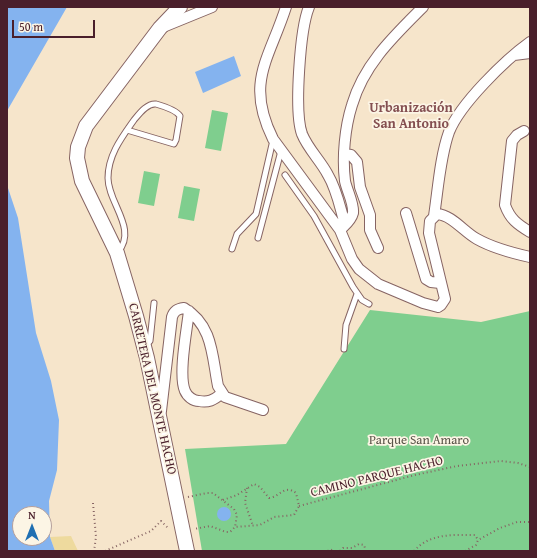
<!DOCTYPE html>
<meta charset="utf-8">
<style>
body{margin:0}
#map{position:relative;width:537px;height:558px;overflow:hidden;background:#f6e5cb;font-family:"Gentium Book Plus",serif}
canvas{display:block}
.frame{position:absolute;inset:0;border:8px solid #4a1f2b;pointer-events:none}
.north{position:absolute;left:12px;top:506px;width:40px;height:40px;box-sizing:border-box;background:#fcf5e5;border:1px solid #b59f9b;border-radius:50%;rotate:0deg;font-size:11px;font-weight:700;line-height:16px;text-align:center;color:#4a1f2b}
.north::after{content:'';display:block;margin:auto;width:14px;height:18px;background:#1f6fb2;clip-path:polygon(50% 0,100% 100%,50% 72%,0 100%)}
.scale{position:absolute;left:12px;top:20px;width:83px;height:18px;box-sizing:border-box;border:2px solid #4a1f2b;border-top:0;padding-left:5px;font-size:12px;line-height:14px;white-space:nowrap;color:#4a1f2b;-webkit-text-stroke:3px #fcf5e5;paint-order:stroke}
</style>
<div id="map">
<canvas width="537" height="558"></canvas>
<div class="frame"></div>
<div class="north">N</div>
<div class="scale">50 m</div>
</div>
<script>
const context = document.querySelector('canvas').getContext('2d');
context.lineJoin = 'round';
function fillPath(path, color) {
  context.fillStyle = color;
  context.fill(path, 'evenodd');
}
function strokePath(path, color, width, dash) {
  context.strokeStyle = color;
  context.lineWidth = width;
  context.lineCap = dash ? 'butt' : 'round';
  context.setLineDash(dash || []);
  context.stroke(path);
}
function drawText(font, color, halo, rows, align = 'center') {
  context.font = font + ' "Gentium Book Plus",serif';
  context.lineWidth = 3.5;
  context.setLineDash([]);
  context.textBaseline = 'middle';
  context.strokeStyle = halo;
  context.fillStyle = color;
  for (const [text, x, y, turn = 0] of rows) {
    context.save();
    context.translate(x, y);
    context.rotate((+turn || 0) * Math.PI / 180);
    context.textAlign = isNaN(turn) ? turn : align;
    if (halo) context.strokeText(text, 0, 0);
    context.fillText(text, 0, 0);
    context.restore();
  }
}
fillPath(new Path2D(`
 M212 110 228 113 221 151 205 148Z
 M144 171 160 174 154 206 138 203Z
 M184 186 200 189 194 221 178 218Z
 M370 310 481 322 530 311V551H202L185 449 286 444Z`), '#7fce8e');
fillPath(new Path2D(`
 M71 536 78 551H55L50 537Z`), '#eeda9e');
fillPath(new Path2D(`
 M7 7H67L7 111Z
 M234 56 241 76 203 93 195 72Z
 M7 185 18 218 36 333 51 381 59 420 57 470 49 501 50 537 55 551H7ZM20 514H44V538H20Z
 M217 514a7 7 0 1 1 14 0a7 7 0 1 1-14 0Z`), '#84b3ef');
const service = new Path2D(`
 M285 175 314 216 353 287 362 300 369 304
 M258 238 281 151
 M232 249 237 234 256 214 273 140
 M118 252C138 229 108 203 108 178 108 155 122 137 134 120 139 114 147 103 156 104 163 106 176 110 180 116L176 140 174 144 127 130
 M145 346 150 341 154 303
 M344 349 346 325 357 294`);
const minor = new Path2D(`
 M286 7C269 60 245 82 273 139L340 230 352 259 359 269 378 284 423 303 438 307 441 305 445 299 429 233 430 221 437 214C452 215 464 232 477 239 493 248 512 253 530 257
 M309 7C300 29 294 112 302 134 308 149 321 161 328 175 337 190 340 208 345 224
 M163 27 212 7
 M514 55 530 53
 M524 131 517 135 512 141 505 205C510 219 517 224 530 232
 M345 154 351 155 357 162 360 187 370 215V230L378 248
 M406 213 426 279 431 282 440 283
 M434 216C438 190 440 157 449 132 460 104 505 60 530 42
 M340 230C345 225 351 221 353 213 354 203 347 191 345 181 342 157 345 127 352 105 364 64 394 36 423 7
 M189 311C187 329 178 375 185 391 187 396 193 401 199 401 208 403 214 400 221 394
 M161 411 172 317C174 311 177 309 184 308 213 325 212 356 218 386L225 397 263 410`);
const secondary = new Path2D(`
 M180 7 160 28 86 126 78 147 77 158 82 181 117 253 136 316 147 358 187 551`);
strokePath(service, '#866463', 7);
strokePath(minor, '#866463', 12);
strokePath(secondary, '#866463', 16);
strokePath(new Path2D(`
 M247 488 245 503 253 526
 M188 497 207 493H213L234 509 237 515 235 527 230 532H226L210 526 194 529
 M223 500 237 495 254 484 260 487 269 498C280 497 284 484 296 493L299 506 294 515 274 517 260 525 235 527
 M93 503 96 537 94 551
 M299 506 415 475 457 466 501 461 518 463 530 467
 M105 551 151 531 161 521 169 529
 M307 551H312
 M319 551H323
 M328 551 330 549 333 551
 M340 551 343 548H352L359 544 364 545 366 551
 M414 551C430 533 453 535 475 535L478 540
 M465 551 476 545 478 540 500 528 517 522H530`), '#866463', 2, [1, 3]);
strokePath(service, '#fff', 5);
strokePath(minor, '#fff', 10);
strokePath(secondary, '#fff', 14);
drawText('13px', '#4a1f2b', '#fcf5e5', [
 ["CARRETERA DEL MONTE HACHO",152,389,77],
 ["CAMINO PARQUE HACHO",377,477,-14]
]);
drawText('13px', '#5a5449', '#fcf5e5', [
 ["Parque San Amaro",419,441]
]);
drawText('bold 14px', '#844f51', '#fcf5e5', [
 ["Urbanización",411,108],
 ["San Antonio",411,124]
]);
</script>
